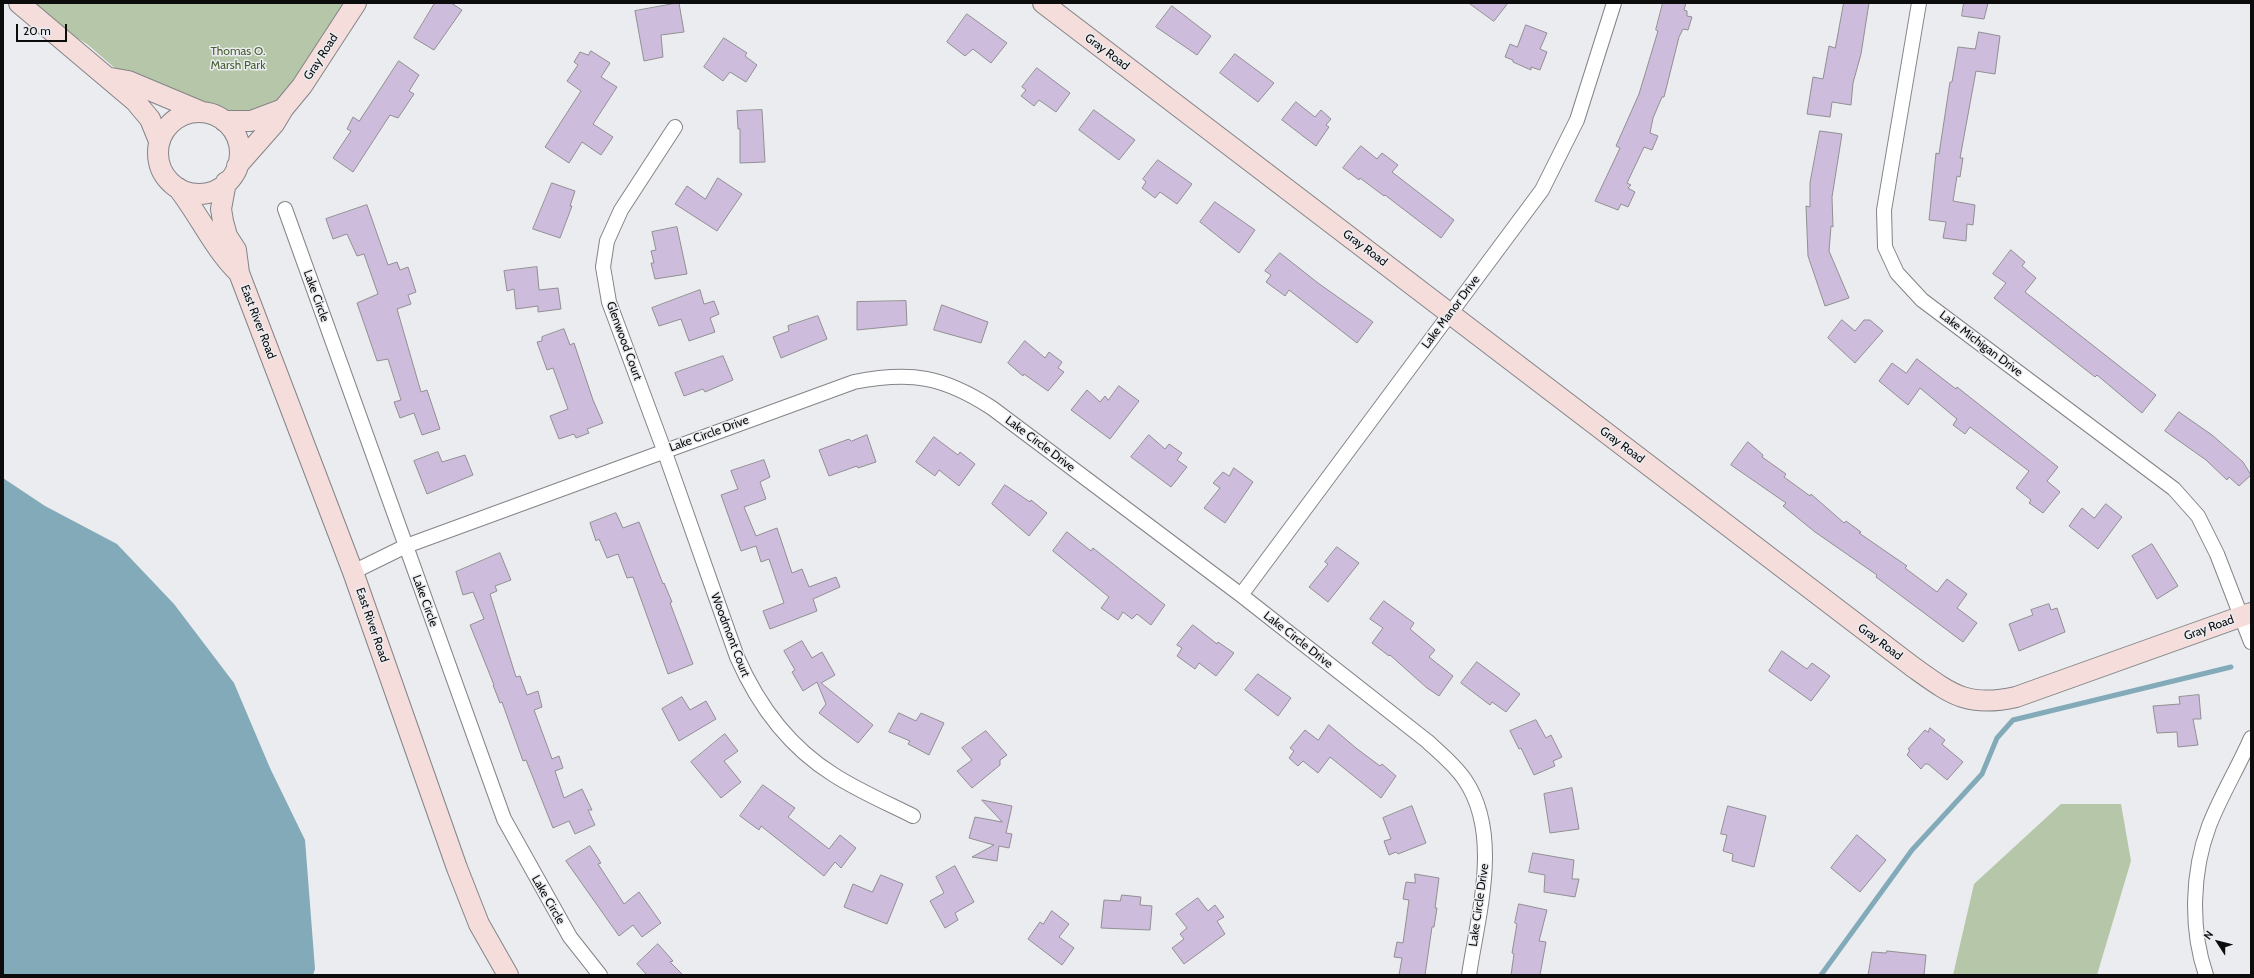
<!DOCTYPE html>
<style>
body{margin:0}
#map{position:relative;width:2254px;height:978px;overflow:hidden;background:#ebecf0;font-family:Cabin,sans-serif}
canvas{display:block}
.frame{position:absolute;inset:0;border:4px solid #0c0c0d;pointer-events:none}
.north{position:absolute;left:2198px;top:922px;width:40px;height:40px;-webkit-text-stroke:3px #ebecf0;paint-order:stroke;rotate:306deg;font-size:11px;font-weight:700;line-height:16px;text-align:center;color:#0c0c0d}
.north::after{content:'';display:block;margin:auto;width:14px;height:18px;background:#0c0c0d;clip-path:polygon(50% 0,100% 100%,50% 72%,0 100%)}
.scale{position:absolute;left:16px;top:24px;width:51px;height:18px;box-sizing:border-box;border:2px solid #0c0c0d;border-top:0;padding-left:5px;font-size:12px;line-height:14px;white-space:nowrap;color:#0c0c0d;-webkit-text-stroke:3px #ebecf0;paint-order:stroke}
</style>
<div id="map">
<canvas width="2254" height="978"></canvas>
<div class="frame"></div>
<div class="north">N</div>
<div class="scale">20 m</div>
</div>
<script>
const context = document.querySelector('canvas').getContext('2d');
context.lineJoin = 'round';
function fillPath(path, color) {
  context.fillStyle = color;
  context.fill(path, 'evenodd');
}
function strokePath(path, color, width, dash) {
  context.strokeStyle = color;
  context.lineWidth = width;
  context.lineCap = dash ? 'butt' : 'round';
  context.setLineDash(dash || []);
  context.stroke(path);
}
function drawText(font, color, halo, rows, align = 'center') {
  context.font = font + ' Cabin,sans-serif';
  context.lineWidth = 3;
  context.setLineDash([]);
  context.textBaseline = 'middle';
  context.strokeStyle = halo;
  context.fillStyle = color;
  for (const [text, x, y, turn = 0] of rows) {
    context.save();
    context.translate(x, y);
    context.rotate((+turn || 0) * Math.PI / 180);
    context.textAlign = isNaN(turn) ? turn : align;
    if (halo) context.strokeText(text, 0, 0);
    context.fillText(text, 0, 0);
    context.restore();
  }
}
fillPath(new Path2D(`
 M19 3H356L302 86 276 102 251 112 233 113 193 103 116 69 87 44Z
 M2061 804H2121L2131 861 2097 975H1953L1974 884Z`), '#b5c7a8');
fillPath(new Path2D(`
 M3 478 45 506 117 544 174 604 234 683 270 768 305 840 315 969 313 975H3Z`), '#82aab8');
strokePath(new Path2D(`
 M1821 975 1912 850 1982 774 1997 738 2013 720 2231 667`), '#82aab8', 5);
const building = new Path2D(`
 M435 3H451L462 10 434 50 414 38Z
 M679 3 684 32 661 35 663 57 644 61 635 11Z
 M1469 3H1508L1494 21Z
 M1663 3H1686L1684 10 1687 11V16L1692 17 1688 30 1683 29 1679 37 1664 97H1662L1653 118 1650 133 1658 136 1652 150 1644 147 1627 183 1631 185 1628 188 1635 192 1628 207 1621 204 1618 210 1595 201 1620 148 1616 146 1639 94 1658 31 1656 30Z
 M1844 3H1869L1861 54 1853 83 1851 105 1832 102 1830 117 1807 114 1813 77 1823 79 1829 46 1835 48Z
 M1964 3H1988L1984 19 1962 16Z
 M1172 6 1211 36 1197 55 1156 27Z
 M967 14 1007 43 991 63 973 49 965 56 947 42Z
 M1526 25 1547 33 1540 49 1547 52 1540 70 1531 67V70L1513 62V60L1505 57 1510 44 1517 47Z
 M1979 32 2000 36 1995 74 1976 71 1960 158H1963L1960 177 1957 176 1953 201 1975 205 1973 225 1967 224 1966 241 1943 238 1946 222 1929 220 1936 153 1939 154 1950 82H1952L1958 47 1975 49Z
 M724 38 747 53 745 56 757 65 746 82 730 72 723 81 704 67Z
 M591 51 610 63 601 77 617 87 593 124 613 137 601 155 582 142 569 163 545 147 581 91 567 81 578 65 574 62 580 52 588 55Z
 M1235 54 1274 83 1258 102 1220 73Z
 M399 61 419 75 409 91 414 94 398 118 390 115 353 172 333 158 351 131 347 129 353 117 359 121Z
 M1037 68 1070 93 1056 112 1039 100 1034 106 1021 96 1026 90 1022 87Z
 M1296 102 1315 117 1321 110 1331 119 1326 125 1329 127 1316 146 1282 120Z
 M762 110 765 162 740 163V129H738L737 111Z
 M1094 110 1135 140 1119 160 1079 130Z
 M1820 131 1842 134 1832 197 1833 227 1831 226 1829 251 1849 298 1825 306 1808 256 1806 206 1810 207V183Z
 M1361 146 1377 159 1382 153 1398 165 1392 172 1454 220 1441 238 1385 195 1384 196 1360 178 1359 180 1343 168Z
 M1158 160 1192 184 1177 204 1160 192 1155 198 1142 188 1146 182 1143 179Z
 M718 178 742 194 717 231 675 204 687 186 705 199Z
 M552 183 575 191 570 206H572L560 238 533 229Z
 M1215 202 1255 230 1239 253 1200 222Z
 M367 205 388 265 397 262 400 270 408 267 416 292 408 295 411 304 397 309 421 392 427 390 440 429 422 435 414 413 400 418 394 402 401 400 388 359 377 361 357 303 378 294 364 254 357 256 347 234 333 239 326 219Z
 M677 227 687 274 655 279 651 263H654L651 251 656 250 652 232Z
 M2011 250 2025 262 2022 266 2036 278 2025 292 2156 395 2142 413 2097 375 2095 377 1994 298 2006 283 1993 274Z
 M1280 253 1318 283 1373 322 1357 343 1289 290 1285 296 1266 282 1271 275 1265 271Z
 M537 267 539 290 558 288 561 309 538 312V306L516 309 514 289 507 291 504 271Z
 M700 290 704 304 714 301 719 314 710 318 715 332 689 341 681 319 659 326 652 308Z
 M906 301 907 325 857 330V302Z
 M942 305 988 322 981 343 934 330Z
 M818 316 827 339 781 358 773 337 789 331 788 326Z
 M1842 320 1855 331 1864 320H1870L1883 331 1855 363 1828 338Z
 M564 329 570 345 574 343 593 400 603 423 587 429 589 433 576 438 574 434 559 439 550 416 568 409 553 368 547 370 537 342 542 341V337Z
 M1025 341 1045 358 1049 352 1062 362 1058 368 1064 372 1048 391 1024 374 1023 376 1008 363Z
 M723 356 733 380 705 392 703 389 684 396 675 373Z
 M1917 359 1956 389 1957 387 2058 467 2047 481 2060 492 2043 513 2029 503 2031 500 2016 488 2029 471 1970 427 1965 434 1953 425 1957 419 1920 388 1908 405 1879 381 1892 363 1906 373Z
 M1119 386 1139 401 1110 439 1071 410 1087 390 1100 402 1105 396 1108 400Z
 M2179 412 2212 435 2243 462 2251 475 2239 486 2229 477 2227 480 2206 460 2165 431Z
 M867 435 876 462 858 468 857 466 829 476 819 450 849 439 851 441Z
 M1149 435 1165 449 1169 444 1182 453 1177 460 1187 467 1171 487 1131 457Z
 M934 437 958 455 960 452 975 464 959 486 939 470 935 476 916 462Z
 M1748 442 1763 455 1762 457 1786 474 1784 477 1810 496 1811 494 1844 523 1846 521 1861 532 1859 533 1907 566 1905 568 1937 592 1947 579 1967 594 1957 608 1977 623 1963 642 1876 577 1877 575 1815 532 1783 506 1786 503 1731 465Z
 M438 452 442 462 465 455 473 475 427 494 414 461Z
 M764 460 770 477 760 482 766 499 744 507 756 536 777 528 792 573 802 569 809 587 836 577 840 587 813 599 817 611 770 629 763 611 784 603 769 559 761 562 756 546 741 551 721 495 738 489 731 471Z
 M1234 468 1253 482 1225 523 1204 508 1220 488 1213 483 1223 472 1229 476Z
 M1005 485 1030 502 1031 500 1047 513 1029 536 992 504Z
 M2106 504 2122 517 2098 549 2069 526 2082 508 2094 518Z
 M616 513 623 528 639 522 663 584 664 583 672 602 670 603 693 664 668 674 633 577 627 578 618 554 607 558 599 539 596 541 590 523Z
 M1067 532 1091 551 1093 548 1165 605 1151 625 1137 614 1132 619 1123 612 1118 620 1101 608 1109 597 1053 551Z
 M2152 544 2178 586 2157 599 2132 556Z
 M1337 547 1359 563 1328 602 1309 587 1328 564 1325 562Z
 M500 553 511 580 495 586 497 591 490 594 516 677 520 676 527 695 538 691 542 707 534 710 552 759 559 756 563 768 555 771 564 798 582 789 592 810H588L595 825 575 834 569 821 553 828 526 760 523 761 502 702 500 703 493 685H494L470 625 484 619 473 592 463 595 456 572Z
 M1384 601 1414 623 1410 629 1435 650 1429 657 1453 676 1439 696 1427 688 1390 655 1389 656 1372 643 1383 628 1370 619Z
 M2049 604 2051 610 2057 608 2065 632 2019 651 2009 624 2033 615 2031 610Z
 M1193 625 1217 644 1218 642 1234 653 1216 676 1199 663 1195 669 1177 656 1182 648 1177 645Z
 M802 641 812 658 822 652 835 675 821 683 873 725 858 743 819 713 826 704 817 682 803 691 792 672 795 670 784 651Z
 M1782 651 1807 669 1812 663 1830 676 1811 701 1769 671Z
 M1477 662 1520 694 1506 712 1492 702 1490 705 1461 683Z
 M1258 674 1291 698 1278 716 1245 690Z
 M2199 695 2201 719H2193L2198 745 2178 747 2177 732 2157 733 2153 706 2180 704 2179 697Z
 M682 697 690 710 706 701 716 719 679 741 662 709Z
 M899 713 916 721 921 713 944 723 929 755 908 744 910 741 889 732Z
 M1536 720 1546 738 1551 735 1562 757 1553 761 1555 766 1534 775 1521 748 1519 749 1510 731Z
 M1329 725 1356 748 1380 766 1382 764 1396 776 1381 798 1330 757 1318 773 1303 761 1298 766 1289 758 1294 751 1290 748 1305 730 1318 740Z
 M1930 728 1945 740 1942 744 1944 746 1963 762 1947 780 1928 764H1925L1921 769 1907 755 1910 750 1908 749 1925 730 1928 732Z
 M986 731 1007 755 1000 760V765L972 788 957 771 972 760 962 748Z
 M725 734 738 751 724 761 741 782 721 798 691 762Z
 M763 785 795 808 788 817 829 849 840 835 856 848 841 868 835 862 824 876 761 826 759 830 740 816Z
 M1572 788 1579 829 1550 833 1544 794Z
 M982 800 1012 806 1006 833 1012 834 1009 848 999 846 997 861 972 857 994 845 969 838 975 817 1002 822Z
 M1412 806 1426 843 1398 854 1396 852 1389 855 1384 841 1391 839 1383 818Z
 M1728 806 1766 816 1754 867 1732 861 1733 854 1723 851 1727 835 1721 834Z
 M1857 835 1886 860 1860 892 1831 868Z
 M590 846 601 863 598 864 624 904 639 892 661 923 642 937 633 925 619 936 566 861Z
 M1533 853 1574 860 1572 879H1579L1575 897 1544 892 1545 875 1529 872Z
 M955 866 974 902 955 913 958 920 945 928 930 901 944 893 936 877Z
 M1415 874 1439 878 1435 908H1437L1434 927H1432L1425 975H1399L1402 958 1394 957 1397 942 1403 943 1409 900 1403 899 1406 882 1415 883Z
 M881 875 903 884 887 924 844 907 853 884 872 892Z
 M1122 895 1141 897 1140 905 1152 906 1150 930 1101 928 1104 900 1120 901Z
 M1198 898 1208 911 1215 905 1224 917 1217 921 1225 934 1184 964 1172 948 1184 939 1180 934 1187 928 1176 914Z
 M1519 904 1547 910 1539 941 1546 942 1540 975H1511L1514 954 1512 953 1517 924 1515 923Z
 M1052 911 1069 924 1059 937 1074 948 1062 965 1028 939 1040 922 1043 924Z
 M658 944 673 961 670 962 683 975H647L637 964Z
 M1887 951 1926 955 1924 975H1868L1872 952 1886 953Z`);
fillPath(building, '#cdbcdc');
strokePath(building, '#918f93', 1);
const street = new Path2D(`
 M1919 3 1884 210 1885 247 1897 273 1922 300 2174 489 2198 516 2217 554 2251 642
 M675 127 621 210 607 241 603 267 609 302 664 450 737 657C758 705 789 747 834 775 859 791 887 803 913 816
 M285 209 504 819 570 937 600 975
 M353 572 406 546 854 382C911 371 943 376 992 408L1241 595 1427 741C1440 753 1455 765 1465 780 1502 835 1478 914 1469 975
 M1241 595 1542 190 1577 120 1614 3
 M2206 975C2190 929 2192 871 2209 826 2221 795 2238 768 2251 738`);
const secondary = new Path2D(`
 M19 3 135 101 150 119 159 141
 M1043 3 1913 667C1951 694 1967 708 2016 697L2251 613
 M111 78 128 81 202 112
 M158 153a41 41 0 1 1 82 0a41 41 0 1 1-82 0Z
 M224 121H251L283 109
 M237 166 274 124 283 109 302 86 356 3
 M226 182 221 209 223 221 227 236 236 250 239 273 353 572 457 868 479 924 508 975
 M178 188C200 216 214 249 239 273`);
strokePath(street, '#848488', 16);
strokePath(secondary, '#848488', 22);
strokePath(street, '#fff', 14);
strokePath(secondary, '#f4ddda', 20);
drawText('12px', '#476030', '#ebecf0', [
 ["Thomas O.",238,51],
 ["Marsh Park",238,65]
]);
drawText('12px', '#0c0c0d', '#ebecf0', [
 ["Gray Road",1107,52,37],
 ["Gray Road",321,57,-57],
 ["Gray Road",1365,248,37],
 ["Lake Circle",316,296,70],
 ["Lake Manor Drive",1451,312,-53],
 ["East River Road",258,322,69],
 ["Glenwood Court",624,341,70],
 ["Lake Michigan Drive",1981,344,37],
 ["Lake Circle Drive",709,434,-20],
 ["Lake Circle Drive",1040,444,37],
 ["Gray Road",1622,445,37],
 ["Lake Circle",425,601,70],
 ["East River Road",372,625,71],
 ["Gray Road",2209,628,-20],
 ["Woodmont Court",730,635,69],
 ["Lake Circle Drive",1298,640,38],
 ["Gray Road",1880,642,37],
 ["Lake Circle",548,900,60],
 ["Lake Circle Drive",1479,905,-82]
]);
</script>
